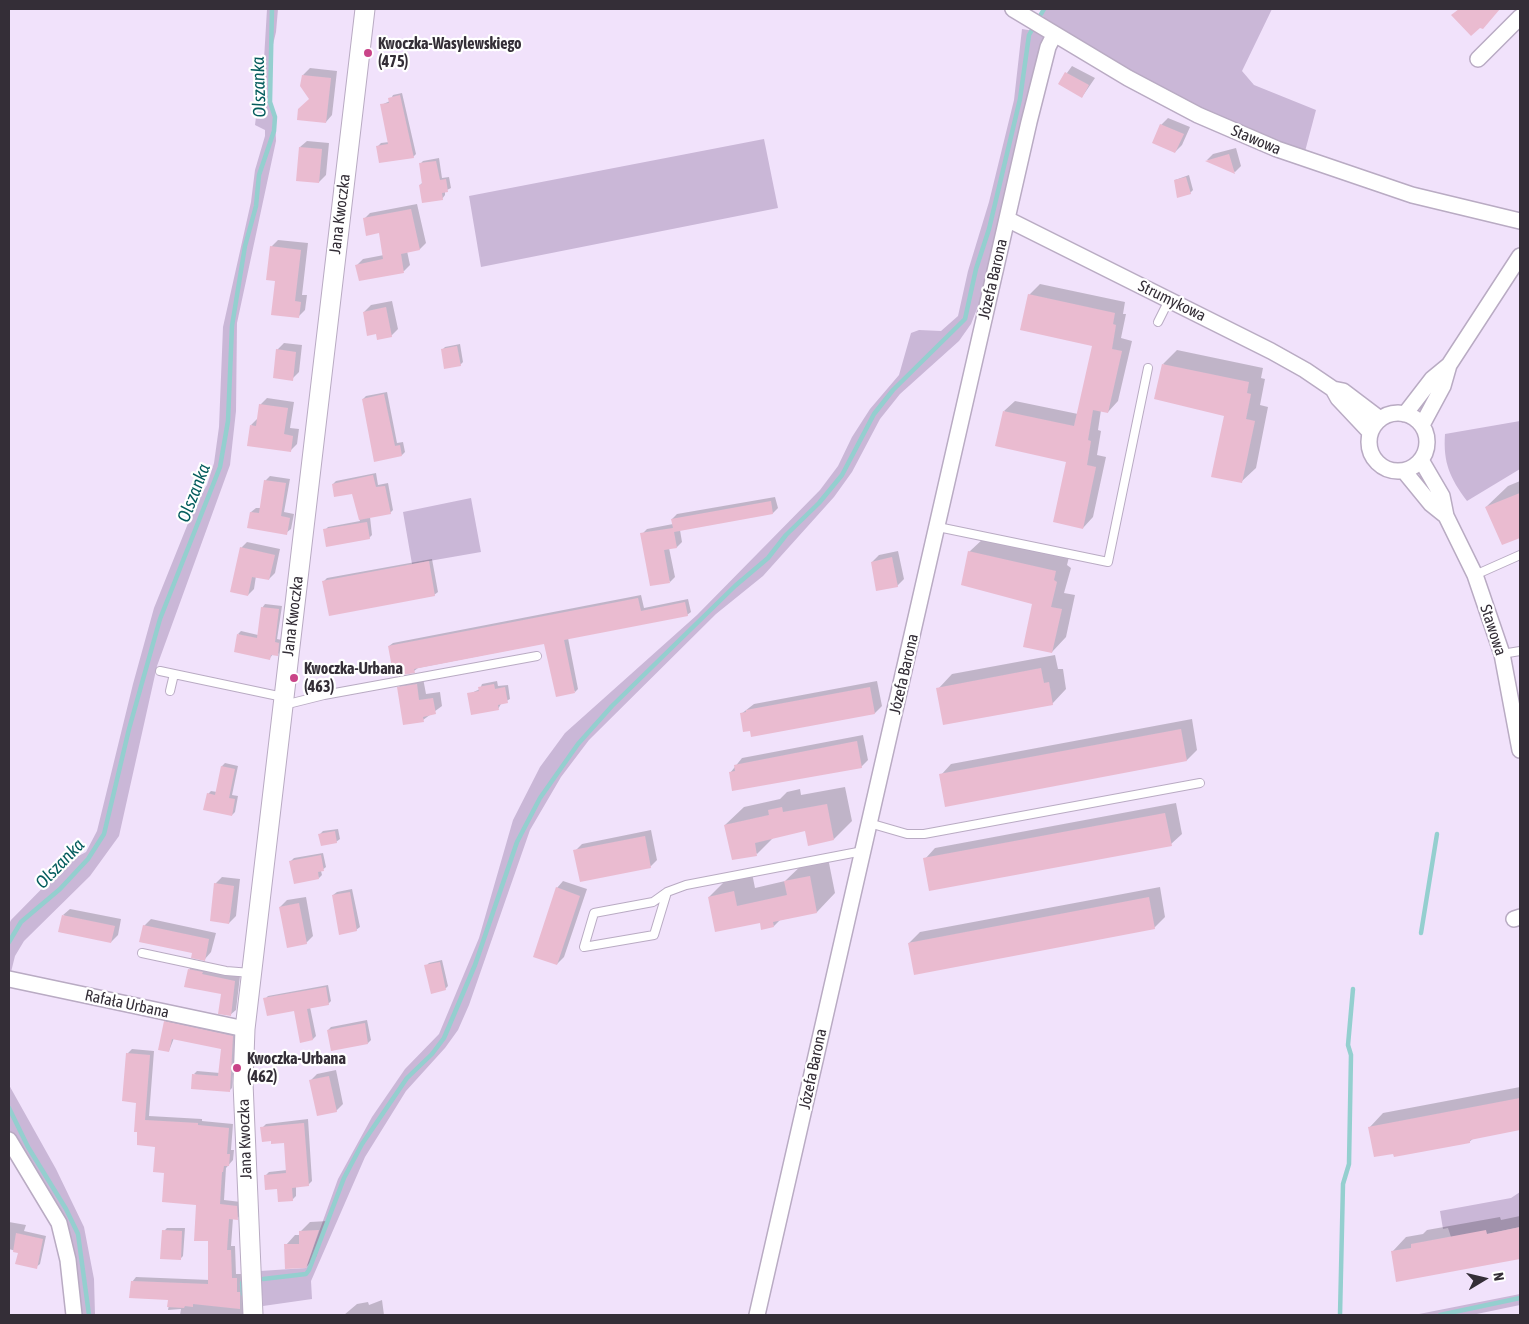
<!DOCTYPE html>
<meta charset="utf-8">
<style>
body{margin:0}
#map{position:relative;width:1529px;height:1324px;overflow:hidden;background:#f1e2fb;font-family:"Asap Condensed",sans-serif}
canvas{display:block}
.frame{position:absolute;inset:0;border:10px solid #342e37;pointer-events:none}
.north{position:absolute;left:1459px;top:1254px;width:50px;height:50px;-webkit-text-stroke:4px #fff;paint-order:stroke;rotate:81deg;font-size:14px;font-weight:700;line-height:20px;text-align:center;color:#342e37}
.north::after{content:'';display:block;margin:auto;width:18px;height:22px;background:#342e37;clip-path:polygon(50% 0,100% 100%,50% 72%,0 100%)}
</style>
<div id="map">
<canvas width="1529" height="1324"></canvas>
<div class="frame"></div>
<div class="north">N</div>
</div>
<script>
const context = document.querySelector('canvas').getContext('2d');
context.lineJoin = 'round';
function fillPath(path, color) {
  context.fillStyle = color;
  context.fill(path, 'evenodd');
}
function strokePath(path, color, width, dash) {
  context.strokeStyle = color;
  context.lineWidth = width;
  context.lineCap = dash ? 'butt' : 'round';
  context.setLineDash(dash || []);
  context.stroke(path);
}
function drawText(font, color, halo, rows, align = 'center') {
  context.font = font + ' "Asap Condensed",sans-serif';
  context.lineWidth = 4.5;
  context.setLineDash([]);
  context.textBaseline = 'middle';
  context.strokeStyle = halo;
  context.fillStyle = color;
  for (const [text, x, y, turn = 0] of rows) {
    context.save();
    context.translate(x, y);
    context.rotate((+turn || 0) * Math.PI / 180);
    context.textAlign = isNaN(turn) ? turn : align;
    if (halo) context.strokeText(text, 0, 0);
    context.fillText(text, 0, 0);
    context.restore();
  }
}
fillPath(new Path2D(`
 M267 9H278L276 32 270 57V102L275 117 276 141 237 323 236 411 230 465 157 666 119 836 90 876 24 941 15 956 9 980V924L11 920 69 861 86 852 97 831 133 684 154 608 197 501 207 485 214 463 219 427 223 327 251 202 255 170 265 136V130L255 125 257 109 262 93Z
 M1044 9H1272L1242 71 1254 85 1316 110 1303 159 1277 149 1054 35 1000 216 982 296 971 324 959 341 900 394 880 419 852 472 834 497 763 576 716 614 589 740 561 777 530 830 469 1005 458 1030 445 1048 406 1091 365 1157 311 1281 312 1299 263 1306 260 1271 306 1268 338 1179 372 1117 405 1069 439 1034 479 938 513 820 540 767 565 733 697 615 820 490 838 466 852 437 870 409 899 375 911 333 919 330 941 331 958 316 968 271 989 202 1014 100 1022 29 1053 34 1041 13Z
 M764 139 778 208 481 267 469 196Z
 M1520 421V469L1467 501C1450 478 1443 463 1445 434Z
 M471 498 481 552 412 564 403 512Z
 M9 1085 56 1169 84 1227 94 1279 95 1315H79L74 1259 9 1140Z
 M1520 1192V1227L1487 1234 1451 1237 1448 1228 1443 1229 1440 1211 1511 1198Z
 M1520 1294V1305L1472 1315H1414Z`), '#cab7d7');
fillPath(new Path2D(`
 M1072 66 1095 78 1082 97 1059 84Z
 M310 68 337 71 332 115 326 122 310 99 303 75Z
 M402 93 416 154 413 157 378 146 381 143 389 142 381 105 390 101 393 95Z
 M1168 118 1190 127 1182 145 1175 152 1161 125Z
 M307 141 329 143 326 175 319 182 300 147Z
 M1236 148 1241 166 1235 172 1207 160 1213 154Z
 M439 158 442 178 449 177 451 188 445 191V195L442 199 420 185 423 182 420 164 423 161Z
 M1189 175 1193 190 1190 193 1175 180Z
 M417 204 426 243 420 249 407 251 410 265 404 271 357 265 363 259 384 255 380 232 364 219 370 213Z
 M278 240 308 243 302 295H307L305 310 298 317 277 280 271 247Z
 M1040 284 1125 302 1123 314H1126L1121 338 1132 341 1118 401 1108 412 1101 410 1098 430 1101 431 1097 455 1106 457 1093 517 1083 528 1067 461 1004 411 1015 401 1078 414 1093 345 1029 295Z
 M392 301 398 329 391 336 364 312 371 305Z
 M284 343 302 345 299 372 292 379 277 350Z
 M460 344 463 362 460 365 442 350 445 347Z
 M1177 350 1263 368 1261 378 1265 379 1260 405 1268 407 1256 468 1241 482 1225 415 1163 364Z
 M387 392 397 443 403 442 405 452 402 455 375 460 363 399 366 396Z
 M267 398 294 402 290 428 299 429 297 444 290 451 251 425 258 418 260 405Z
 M376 473 378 485 388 483 393 510 390 513 370 517 372 535 369 538 325 530 328 527 360 521 353 492 333 484 336 481Z
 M270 476 290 479 284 512 294 514 291 529 286 533 249 527 251 512 256 508H261L265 481Z
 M1520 481V536L1503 543 1486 507 1508 486Z
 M775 497 778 508 773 513 680 530 682 542 677 547 669 548 675 577 670 582 642 534 647 529 673 524 672 519 677 514Z
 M984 538 1069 557 1067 565 1071 568 1064 593 1075 595 1066 637 1052 652 1034 603 969 552Z
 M247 542 280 549 275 573 269 579 256 576 254 589 248 595 241 548Z
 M898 551 904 579 897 586 872 562 879 555Z
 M432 559 438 592 434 595 324 581 327 578Z
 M641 595 644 608 688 599 691 612 687 615 568 638 578 689 575 692 545 643 418 668 414 671 389 646 393 643Z
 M265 604 282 606 277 639 282 640 280 652 277 655 273 654 270 658 238 634 241 631 258 635 262 608Z
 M1055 655 1058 669H1063L1066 689 1052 704 938 689 952 674Z
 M423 678 426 694 440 692 442 706 423 720 398 688 405 681Z
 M497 681 498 686 508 685 510 699 501 704 498 709 469 694 480 689 482 684Z
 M877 681 882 706 875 713 752 736 751 729 741 714 754 704Z
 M1192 719 1197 750 1187 760 941 775 951 764Z
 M863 735 868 760 861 767 730 773 742 758Z
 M225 763 238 766 232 795 238 796 235 812 232 815 208 794 211 791 217 792 222 766Z
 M845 787 852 821 834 839 806 829 774 837 757 854 725 825 744 807 780 799 787 792 800 789 801 795Z
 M1176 803 1182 834 1171 844 925 859 935 848Z
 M338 829 340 839 336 842 320 834 323 831Z
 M651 830 657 860 650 867 575 851 582 844Z
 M323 853 326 867 321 871 322 875 319 878 290 862 294 858Z
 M828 858 835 893 817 912 780 920 774 926 709 897 727 879 752 873 755 888 785 881 804 863Z
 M222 877 240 879 236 916 229 923 215 884Z
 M563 881 587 889 564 957 557 964V888Z
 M1160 887 1165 917 1154 928 909 943 920 932Z
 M352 889 360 927 356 930 333 895 337 892Z
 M306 897 313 936 306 943 280 907 287 900Z
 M70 909 121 919 118 935 111 942 63 915Z
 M151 919 216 933 211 952 205 959 144 926Z
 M442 960 448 986 445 989 426 966 429 963Z
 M195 964 207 969 240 976 236 1010 230 1015 223 993 189 969Z
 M328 985 331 1001 328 1004 310 1007 316 1036 313 1039 301 1041 295 1010 265 999 268 996Z
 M168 1019 236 1033 232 1088 229 1091 194 1074 197 1071 220 1073 223 1048 174 1038 169 1051 165 1022Z
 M367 1020 371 1040 368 1043 328 1030 331 1027Z
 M132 1049 154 1051 149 1116 202 1119V1121L233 1124 231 1150H234L233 1160 226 1168 224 1200 241 1202 242 1214 237 1218H233L231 1246H235L236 1274H241V1288H244L243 1315H180L181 1309 168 1310 170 1299 132 1282 136 1277 210 1280 209 1240 198 1204 166 1172 137 1102 127 1054Z
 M336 1070 343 1104 336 1111 310 1081 317 1074Z
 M1520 1087V1133V1129L1474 1138 1469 1142 1369 1128 1383 1113Z
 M308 1119 312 1181 308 1185 296 1186V1196L292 1200 265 1176 269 1172 287 1170 285 1142 272 1139 262 1128 266 1124Z
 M1520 1216V1258L1397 1281 1392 1252 1406 1237 1423 1234 1427 1230 1500 1217 1501 1220Z
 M328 1221 316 1257 306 1267 286 1245 295 1235H300V1232L310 1222Z
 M9 1222 26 1225 24 1231 46 1236 40 1264 36 1267 19 1252 9 1249Z
 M167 1228H185L183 1256 180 1259 164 1231Z
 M382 1300 384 1315H344L357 1304 368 1302 369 1305Z`), '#0003');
strokePath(new Path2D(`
 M1421 933 1437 834
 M9 942 21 922 60 889 88 859 104 834 129 729 160 619 220 467 228 421 232 326 245 246 256 206 259 175 274 131 275 117 270 102 272 9
 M9 1108 28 1147 66 1209 78 1234 89 1315
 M263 1279 306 1274 309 1270 344 1178 362 1144 407 1078 432 1054 444 1038 475 965 517 842 540 798 578 744 612 706 735 586 768 558 786 535 819 503 842 475 874 414 893 390 965 319 976 269 989 229 1020 99 1029 35 1044 9
 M242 1283 243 1294
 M1340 1315 1343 1184 1349 1164 1351 1055 1348 1045 1353 989
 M1440 1315 1520 1298`), '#94cfcf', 4.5);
fillPath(new Path2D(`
 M1459 9H1500L1483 29 1480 28 1471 36 1451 15Z
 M1065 72 1089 85 1082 98 1058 84Z
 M302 75 331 78 326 123 297 120 298 109 309 99 300 86Z
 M400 95 414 158 379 163 376 146 388 144 380 104 389 103 388 98Z
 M1160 124 1184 134 1175 153 1152 143Z
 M299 147 322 149 319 183 296 181Z
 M1229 154 1235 174 1205 161Z
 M436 161 440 180 446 179 448 192 442 193 443 200 422 203 419 185 422 184 419 163Z
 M1186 177 1191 194 1177 198 1174 180Z
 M411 209 420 250 401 254 404 273 359 281 355 265 383 259 379 233 366 236 363 218Z
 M270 246 301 250 295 301 301 302 299 318 271 315 275 281 266 280Z
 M1028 294 1115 313 1113 324 1116 325 1112 349 1122 351 1108 413 1093 410 1088 440 1091 441 1087 465 1096 467 1083 529 1053 522 1066 462 995 446 1003 411 1074 426 1092 346 1020 330Z
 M386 307 392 337 377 340 376 334 367 336 363 312Z
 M457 346 461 366 444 369 441 349Z
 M276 349 296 352 293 381 273 378Z
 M1162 364 1249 382 1247 393 1251 394 1246 419 1255 421 1242 483 1211 477 1224 416 1154 399Z
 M384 394 395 446 400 445 402 456 374 462 362 399Z
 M259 404 288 408 284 434 293 436 291 452 247 446 250 425 256 426Z
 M373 475 376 487 385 486 391 514 359 520 352 494 334 497 332 484Z
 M264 480 286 483 281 516 290 518 287 535 247 528 250 512 259 513Z
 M1520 493V538L1502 545 1485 507Z
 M771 501 773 514 674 532 677 548 664 550 670 583 650 586 640 533 673 528 671 519Z
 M367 522 370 539 326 547 323 529Z
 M240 547 275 555 269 580 252 577 248 596 230 592Z
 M968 551 1056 571 1054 580 1057 582 1051 607 1062 609 1052 653 1023 647 1032 604 961 585Z
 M892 557 898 587 876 591 871 562Z
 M429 561 435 596 329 616 322 581Z
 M638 598 641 611 685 602 688 616 564 640 575 693 556 697 544 644 414 669 415 673 395 676 393 673 388 646Z
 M261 607 279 609 275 642 279 643 278 656 271 655 270 660 234 652 237 634 257 638Z
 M1041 668 1044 683 1049 682 1053 705 943 725 936 688Z
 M417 684 419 700 433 698 436 714 423 717 424 722 403 725 397 687Z
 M494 684 495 689 505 687 508 703 498 705 499 710 471 715 467 693 479 691 478 687Z
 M870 687 875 714 751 737 750 731 743 732 740 713 746 712V710Z
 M1181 729 1187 761 945 807 939 774Z
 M857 741 862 768 732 791 729 772 735 771 734 765Z
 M221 766 235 769 229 798 235 799 232 816 203 810 207 793 215 795Z
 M827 804 834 840 808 846 805 831 755 843 757 856 732 860 724 825 769 815 768 810 782 807 783 812Z
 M1165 813 1172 846 929 891 923 858Z
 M335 831 337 843 321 846 318 834Z
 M645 836 651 868 580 882 573 850Z
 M321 855 324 871 318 872 319 879 294 884 289 861Z
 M810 876 817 913 773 922 774 927 761 930 760 923 715 932 708 897 734 891 737 906 787 895 784 881Z
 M214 883 234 886 229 924 210 921Z
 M556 887 580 896 557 965 533 957Z
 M350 892 357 931 339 935 332 895Z
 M1149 897 1155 929 914 975 908 943Z
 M299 903 307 944 287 948 279 907Z
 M62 915 115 926 111 943 58 932Z
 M143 925 209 939 205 961 191 958 192 953 139 942Z
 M440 962 446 990 431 994 424 965Z
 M188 969 203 972 202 974 235 981 231 1016 218 1014 221 994 184 987Z
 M326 987 329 1005 307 1009 313 1040 300 1043 294 1011 267 1016 263 998Z
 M164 1021 233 1036 230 1092 191 1089 192 1074 218 1076 221 1049 172 1039 169 1052 158 1050Z
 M365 1023 368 1044 331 1051 327 1030Z
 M126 1053 150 1055 145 1120 198 1123V1125L229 1128 227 1154H230L229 1166H224L223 1172H222L220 1204 237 1206 238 1220 229 1219 227 1250H231L232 1278H237V1292H240V1309L193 1304V1307L185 1306 184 1308 167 1307 168 1300 129 1298 131 1281 208 1284V1241H194L196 1205 162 1202 164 1173 153 1172 155 1147 137 1145V1132H134L136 1103 122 1101Z
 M329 1076 337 1112 317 1116 309 1080Z
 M1520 1098V1130L1470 1140V1143L1394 1157 1393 1154 1374 1157 1368 1127Z
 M304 1123 309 1186 292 1188 293 1201 278 1202 277 1189 265 1190 264 1175 286 1173 284 1143 271 1144V1141L262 1142 260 1127Z
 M1520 1227V1259L1396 1282 1391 1251 1411 1248V1244L1486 1230 1487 1234Z
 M162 1230 182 1231 181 1260 160 1259Z
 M319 1230 306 1268 285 1269 284 1244H299V1231Z
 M16 1233 43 1239 37 1269 15 1264 18 1253 13 1252Z`), '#eabbd0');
const service = new Path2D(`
 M1158 322 1169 300
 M938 527 1108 562 1148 368
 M1475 575 1520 555
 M1502 654 1520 651
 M160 671 283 697
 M170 691 174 674
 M284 705 324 695 537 656
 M869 823 907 834H924L1200 783
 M667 892 654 935 584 947 594 913 653 902 667 892 686 885 863 851
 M142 953 226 971 251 973`);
const minor = new Path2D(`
 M1013 9 1128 78 1198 115 1277 149 1412 195 1520 221
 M1478 59 1520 17
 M1007 219 1271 351 1305 370 1333 389 1343 391 1380 419
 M1333 389 1338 398 1370 432
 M1369 442a29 29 0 1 1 58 0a29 29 0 1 1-58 0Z
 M1405 414 1432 379 1449 365
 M1422 425 1443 386 1449 365 1520 256
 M1421 460 1442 496 1446 516 1475 575 1502 654 1520 750
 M1404 471 1431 504 1446 516
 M1514 919 1520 917
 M9 979 245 1029
 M9 1140 59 1223 68 1260 74 1315
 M757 1315 1029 122 1048 47 1054 35`);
const tertiary = new Path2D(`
 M253 1315 243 1083 245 1029 365 9`);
strokePath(service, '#b9abc3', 10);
strokePath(minor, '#b9abc3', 18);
strokePath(tertiary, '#b9abc3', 21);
strokePath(service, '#fff', 8);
strokePath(minor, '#fff', 15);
strokePath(tertiary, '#fff', 19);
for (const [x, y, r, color] of [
 [368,53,5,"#c94488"],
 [294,678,5,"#c94488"],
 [237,1068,5,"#c94488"]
]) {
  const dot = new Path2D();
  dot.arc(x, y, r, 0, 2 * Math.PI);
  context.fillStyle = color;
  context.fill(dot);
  strokePath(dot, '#fff', 2);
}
drawText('bold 16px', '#342e37', '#fff', [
 ["Kwoczka-Wasylewskiego",378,44],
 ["(475)",378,62],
 ["Kwoczka-Urbana",304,669],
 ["(463)",304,687],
 ["Kwoczka-Urbana",247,1059],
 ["(462)",247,1077]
], 'left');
drawText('16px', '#342e37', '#fff', [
 ["Stawowa",1256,140,23],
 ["Jana Kwoczka",340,214,-83],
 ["Józefa Barona",993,279,-77],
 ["Strumykowa",1172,301,26],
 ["Jana Kwoczka",293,616,-83],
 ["Stawowa",1493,630,72],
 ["Józefa Barona",904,674,-77],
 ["Rafała Urbana",127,1004,12],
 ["Józefa Barona",813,1069,-78],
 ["Jana Kwoczka",245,1139,-92]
]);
drawText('italic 18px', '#045c5d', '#fff', [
 ["Olszanka",259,87,-92],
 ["Olszanka",194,493,-69],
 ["Olszanka",60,864,-46]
]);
</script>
